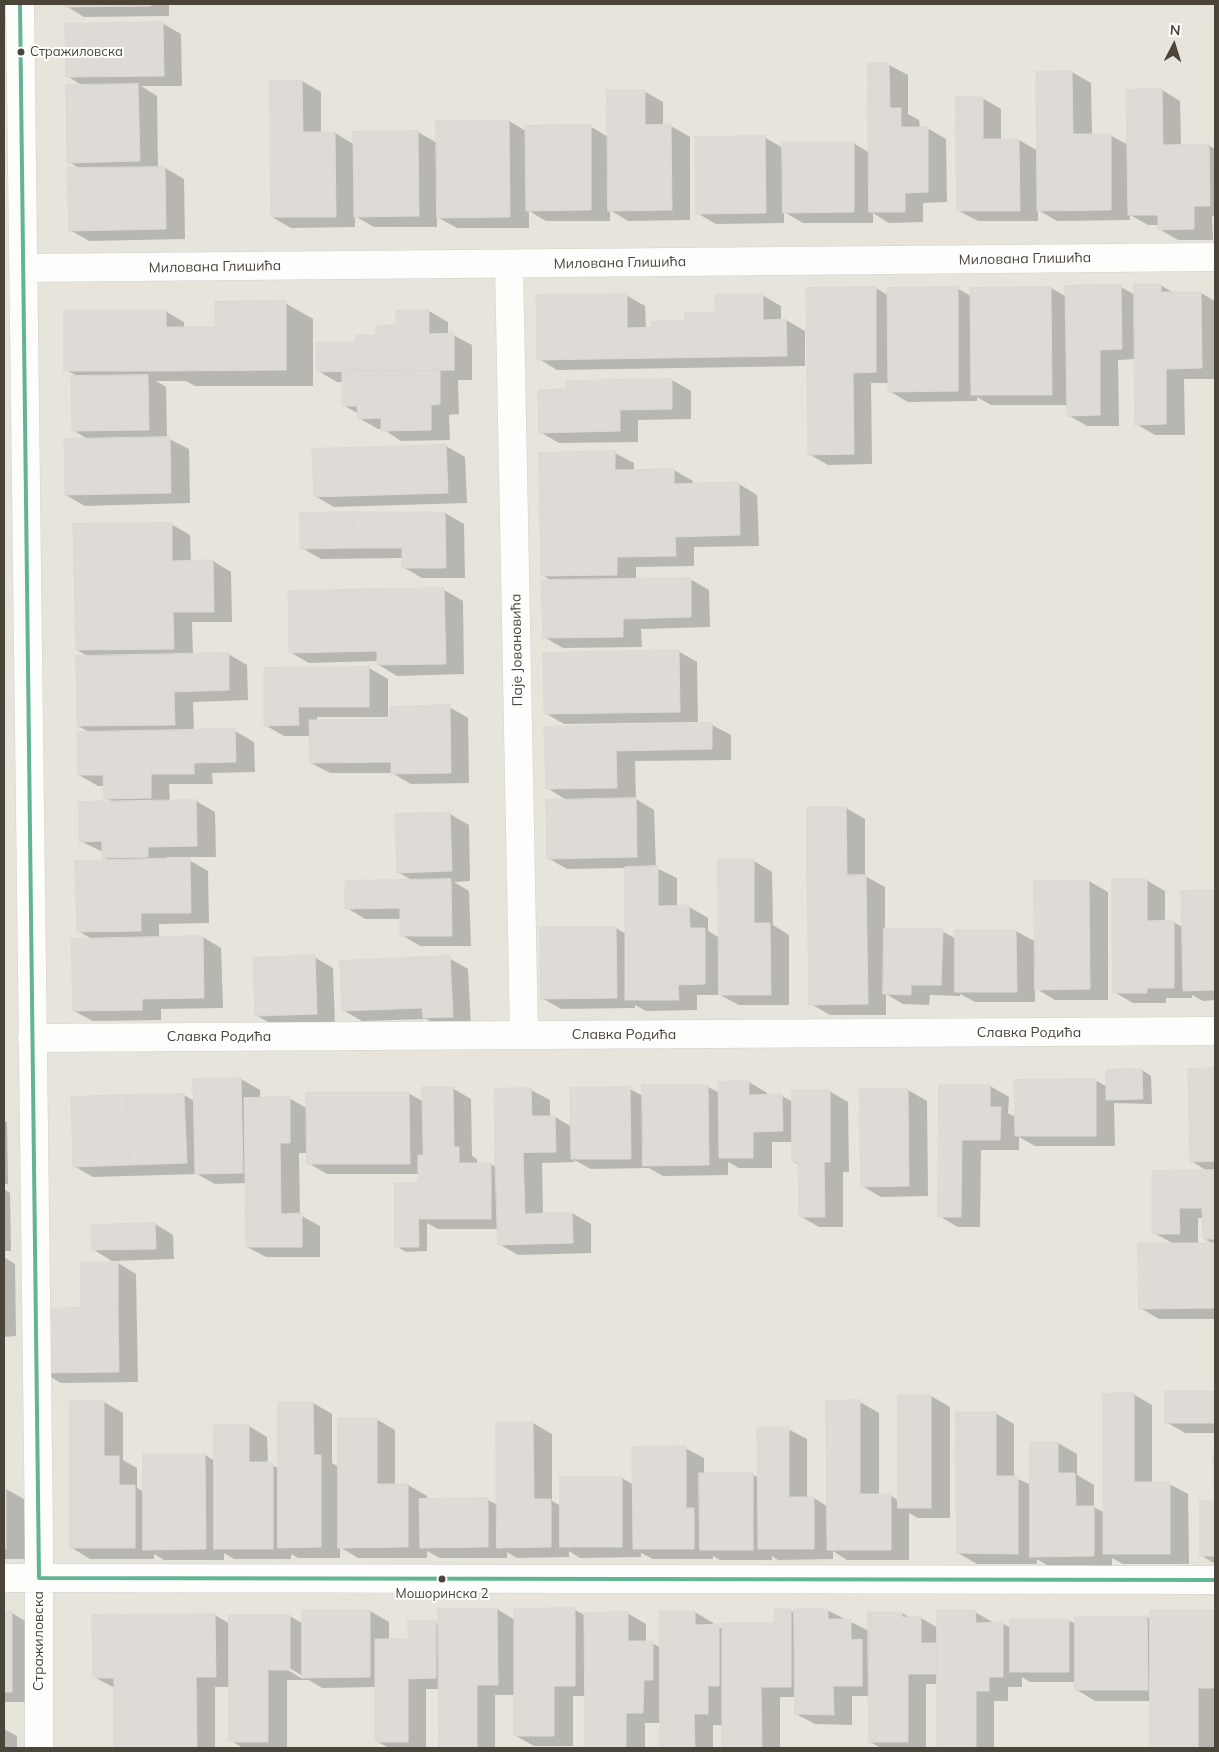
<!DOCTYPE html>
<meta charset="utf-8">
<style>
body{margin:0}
#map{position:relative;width:1219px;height:1752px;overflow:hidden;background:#f4f2ee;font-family:Mulish,sans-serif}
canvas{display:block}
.frame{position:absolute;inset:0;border:5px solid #4b4439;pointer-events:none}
.north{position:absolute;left:1149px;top:20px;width:50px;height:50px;-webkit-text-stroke:4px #fff;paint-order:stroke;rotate:5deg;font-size:14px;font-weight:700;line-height:20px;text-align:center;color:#4b4439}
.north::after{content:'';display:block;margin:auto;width:18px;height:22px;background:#4b4439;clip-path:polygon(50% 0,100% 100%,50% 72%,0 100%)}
</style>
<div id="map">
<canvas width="1219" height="1752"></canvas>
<div class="frame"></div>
<div class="north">N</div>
</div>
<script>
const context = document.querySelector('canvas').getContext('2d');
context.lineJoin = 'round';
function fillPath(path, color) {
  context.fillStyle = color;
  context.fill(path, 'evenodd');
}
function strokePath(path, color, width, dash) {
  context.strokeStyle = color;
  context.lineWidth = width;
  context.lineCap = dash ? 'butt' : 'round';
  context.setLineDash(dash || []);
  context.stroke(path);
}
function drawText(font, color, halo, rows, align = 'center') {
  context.font = font + ' Mulish,sans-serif';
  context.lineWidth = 4;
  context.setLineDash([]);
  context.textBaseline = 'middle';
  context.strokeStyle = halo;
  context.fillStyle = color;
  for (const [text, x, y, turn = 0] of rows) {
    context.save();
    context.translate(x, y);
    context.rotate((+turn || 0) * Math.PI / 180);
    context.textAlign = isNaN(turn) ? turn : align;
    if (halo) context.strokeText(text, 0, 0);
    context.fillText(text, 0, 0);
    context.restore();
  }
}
fillPath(new Path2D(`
 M4 4H1215V1748H4Z`), '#e7e4dc');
fillPath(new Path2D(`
 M66 4H169V16L84 17 66 6Z
 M162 23 181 34 182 86H141L157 96 158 168H165L184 179 185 239 89 241 70 230 81 169 69 162 83 86 67 76Z
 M889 65 908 75V114L919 120 920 128H927L946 139 947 202 923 203V222L889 223 873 213V223H803L784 212V223L716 224 697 213 764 137 783 148 853 143 870 153Z
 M1072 72 1091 83 1092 135H1110L1128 145 1162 90 1180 101 1181 146 1208 145 1215 149V216H1212L1213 240H1178L1159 229V225H1148L1130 215V220L1057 221 1038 210V221H978L959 211 982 98 1001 109V140H1019L1038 151 1037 73Z
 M302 81 321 92V133H335L355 145 418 132 437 143V122L509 121 526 131 590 126 608 137 644 91 663 102V126H671L690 137V220L628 221 610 210V221H546L529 211V228H457L437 217V227H374L355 216V227L291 228 272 217 271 82Z
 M1160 285 1174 293H1201L1215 301V379H1184L1185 435H1155L1136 424V359L1118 360 1119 426H1087L1068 415V405H991L977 397V401L908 402 889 391V383H871L872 464 828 465 809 454 876 288 889 296 957 288 972 297 1051 288 1067 297 1121 287 1135 295Z
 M626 295 645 306 646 328 686 322 762 295 781 306V321L786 320 805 331V366L557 370 539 359Z
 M285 303 313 319V386H195L186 381H156L166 387 167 438 189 449 190 503 85 506 66 495 89 440 73 430 79 377 66 370 165 311 184 322V328H217Z
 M429 311 448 322V335H453L472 345V380H458L459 414 449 415 450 440 401 441 383 429H378L359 418V414L343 405V382H337L318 371 356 343 378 336Z
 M672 380 691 391V419L638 420V442L559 443 540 432Z
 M446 446 465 457 467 503 334 507 315 496 314 450Z
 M615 453 634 463V471L674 470 693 481V485L739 484 757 495 759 546 694 547V566L636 567V580L690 579 709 590 710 627 641 629 642 647 563 648 544 637 553 582 543 575Z
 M445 513 464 524 465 578H422L403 567V558L321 559 302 548Z
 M171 524 190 535 191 562 213 561 231 572 232 622H192L193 655 228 654 247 665 248 700 193 702 194 731H235L254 742 255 772 212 773 213 784H169L170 802 196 801 215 812 216 857H167V860H189L208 871 209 923 159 924V938L203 937 221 948 223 1008 161 1009V1020L93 1021 74 1011 92 939 78 931 110 861 103 857V852L80 841 113 802 105 798V786H98L79 775 91 733 78 726 89 657 77 650Z
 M444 590 463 601 464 674 397 676 379 665 378 661 309 663 290 652Z
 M678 651 697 662 698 722 564 724 545 713Z
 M369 668 388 679V717H317V721L391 720 449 707 468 718 469 783 411 784 392 773H330L311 763V736H284L265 725Z
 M712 725 731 735V760L635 761 636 799 654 810 656 868 677 878V907H689L708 918V931L720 938 754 861 772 872 773 925 789 935V1005H739L720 995H697V1010L646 1011 635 1005V1008L561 1009 542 998 616 928 626 934V868L567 869 548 858 568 801 547 788 546 728Z
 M846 808 865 819V876L885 887V929L942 931 956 939 1016 931 1036 942 1089 881 1108 892V1000H1055L1035 988V1002H975L960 994V996L930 995 929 1005 903 1004 886 994V1015H830L811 1004 808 809Z
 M450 814 469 825 470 881 454 882 469 891 471 946H420L402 935 401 919H365L347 908 413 881 398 872Z
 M1146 880 1165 891V922H1173L1183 927 1182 892H1215V1000L1203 1001 1192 995V998H1166V1003H1133L1114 992Z
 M314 957 333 968 335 1024 275 1026 256 1015Z
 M449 958 468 969 471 1027 443 1028 426 1019 362 1021 343 1010Z
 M1215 1069V1319H1159L1140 1308 1174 1244 1154 1233 1209 1172 1191 1161 1189 1070ZM1198 1218H1204V1239L1214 1244H1198Z
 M1142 1070 1151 1076 1152 1104 1114 1103 1115 1146H1035L1019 1137V1150H981L980 1227H958L939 1216 940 1086H990L1009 1097 1008 1113 1016 1117 1095 1080 1107 1087Z
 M241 1079 260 1090V1099L289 1098 308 1109 408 1093 424 1102 452 1088 471 1099 472 1156 477 1159V1164H491L497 1168 495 1090H531L550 1100V1117H555L572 1127 571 1089H630L643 1096 708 1087 720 1093 749 1082 767 1093V1096H782L793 1102 829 1091 848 1102 849 1172H843V1227H819L800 1216 799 1165 793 1161V1142H772V1168H739L728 1162V1175L663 1176 649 1168 591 1169 574 1160 575 1162 542 1163 543 1214 572 1213 591 1224V1253L518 1255 499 1244V1229H438L427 1223V1251L406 1252 396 1246 419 1185V1174H327L308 1163V1153H299L300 1215 320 1226V1257H266L247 1247 246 1183 215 1184 197 1174 93 1177 74 1166 184 1095 194 1101Z
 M861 1090H908L927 1101 928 1196 881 1197 862 1186Z
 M4 1120 7 1122 8 1184H4Z
 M4 1189 10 1193 11 1251H4Z
 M155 1224 173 1235 174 1259 112 1261 94 1250Z
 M4 1257 15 1264 16 1336 4 1337Z
 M118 1263 136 1274 138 1382 61 1383 42 1372 82 1309Z
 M1166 1393H1215V1433H1185L1166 1422Z
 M1133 1394 1152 1405V1484H1169L1188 1494 1189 1564H1123L1112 1558V1567H1050L1037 1559V1564H977L958 1553 995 1413 1014 1424V1477L1031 1485 1058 1443 1077 1454V1475L1094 1485V1507L1105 1513Z
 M931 1396 950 1407V1518H918L909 1513V1560H847L833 1551V1559L778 1560 772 1556V1560H720L713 1556V1559H653L641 1553V1557L580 1558 569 1551V1557L517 1558 507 1552V1558H440L427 1551V1558H358L340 1547V1558H298L291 1554V1559H234L224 1553V1560H164L154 1554V1559H90L72 1548 71 1402H104L123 1413V1460L137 1468V1488L145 1492 205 1455 215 1461 249 1426 267 1437 268 1464 279 1468 313 1403 332 1414V1463L339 1467 376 1419 395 1430V1485H408L427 1496V1500H488L498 1505 533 1423 552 1434V1501L561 1506 622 1478 634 1485 685 1448 704 1458V1474H752L759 1478 788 1429 807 1439V1498H814L828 1507 860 1402 879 1413V1495H890L899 1501Z
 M4 1488 24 1499 25 1559H4Z
 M1201 1502H1215V1564L1201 1555Z
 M497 1609 515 1620 575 1610 586 1616 627 1613 646 1624V1643H652L661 1648 695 1612 713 1623 714 1626 723 1628 775 1624 790 1610 795 1613 827 1610 869 1631 902 1613 912 1619 921 1618 938 1628 975 1612 994 1623 1003 1624 1011 1628 1068 1620 1076 1624 1147 1617 1151 1619 1213 1612 1215 1613V1748H1151V1701H1095L1077 1690 1076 1682H1030L1022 1677V1687H1008V1701H994V1748H938V1684H926V1748H881L870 1742V1696H852V1725L815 1724 796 1714V1697H780V1748H723V1725H713V1748H661V1723H645V1748H586V1696H573V1746H534L516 1736 515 1695H495V1748H440V1689H426V1748H389L376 1741V1687L322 1688 309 1680H287V1748H243L231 1741 230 1687H215V1748H115V1688L94 1677V1616L215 1615 230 1624 290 1616 303 1624 370 1611 389 1622V1640H409L435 1622 439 1625ZM286 1666 303 1676V1679L284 1668Z
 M4 1613H12L30 1624 31 1702H4Z
 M4 1729 17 1736V1748H4Z`), '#0003');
const building = new Path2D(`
 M64 4H151V6L64 7Z
 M163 22 164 76 66 77 65 24Z
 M868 63H889L890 108H901V127H928V192L905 193V212H869Z
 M1072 71 1073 134H1111V210L1037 211 1036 72Z
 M270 80H302L303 132H335L336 217H271Z
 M138 84 140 161 67 163 66 85Z
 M1162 89 1163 145 1209 144 1210 206H1194V229L1158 230V215H1128L1126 90Z
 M607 90H645V125L671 124 672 210 608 211Z
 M956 97H983V139H1019L1020 211H957Z
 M436 120H509L510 217 437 218Z
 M591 125V210L526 211 525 126Z
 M418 131 419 216 354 217 353 132Z
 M765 136 766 213 696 214 695 137Z
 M782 142H854V212L783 213Z
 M165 167 166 229 69 231 67 168Z
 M1134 284H1161V292H1201L1202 368 1166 369V424L1135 425Z
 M1121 285 1122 349 1100 350V415L1067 416 1065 286Z
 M876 287V372L853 373 854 454 808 455 806 288Z
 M958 287V391L888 392 887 288Z
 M1051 287 1052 395H971L970 288Z
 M627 294V328L652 327V321H685L684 312H715V294H763V320L786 319 787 356 537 360 536 295Z
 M286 301V370L166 371V327H215V302Z
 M64 310H166V371H64Z
 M429 310V334L454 333V370L317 372 316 342H355V335H376V326L396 325V311Z
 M440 370V404L431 405V430L381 431V418L358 419 357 406H342V371Z
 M148 375 149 430 72 431 71 376Z
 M672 379V409L620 410V431L539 433 538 390 566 389V381Z
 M170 437 171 493 65 495 64 439Z
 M446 445 448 493 314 497 312 449Z
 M615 451V470L674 469V484L739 482 740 535 675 537 676 556 617 557V575L541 576 539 453Z
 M353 512H445L446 568H402V548H354Z
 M353 512 354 548 300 549V513Z
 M172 523V561L213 560 214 612H173L174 649 76 650 73 524Z
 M691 578V617L623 619V637L543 638 541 580Z
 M444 588 446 664 377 665V651L289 653 288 591Z
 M679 650 680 712 544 714 543 653Z
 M229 653V690L174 692 175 725 77 726 76 656Z
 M369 667V707H298L299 725 264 726V668Z
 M450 705 451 773 391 774V762L310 763 309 720 390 719V707Z
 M712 723V749L616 751 617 788 546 789 544 727Z
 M235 729 236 762 194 763V774H151V798L104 799 103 775H78L77 732Z
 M636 798 637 857 547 859 546 800Z
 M196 800 197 846 148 847V857L102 858V841L79 842V802Z
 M807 807H846L847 875 807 876Z
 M450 813 452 871 397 873 395 814Z
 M190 858 191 913H141V931L77 932 75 861Z
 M718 859H754V923H770L771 995H719Z
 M658 866V906L689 905 690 928H705V984L678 985 679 1000H625V867Z
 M866 875 868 1004 809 1005 807 876Z
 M451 879 452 936H400V908L345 909V881Z
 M1112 879H1147V921L1174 920V988H1147V993H1113Z
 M1034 880H1089L1090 989 1035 990Z
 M1215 890V990L1183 991 1181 891Z
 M540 927H616L617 998 541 999Z
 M884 928 943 929 941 985H911V995L883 994Z
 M955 930H1016L1017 992H955Z
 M203 936 204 998 142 999V1010L73 1011 71 939Z
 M315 955 317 1014 255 1016 253 958Z
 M450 956 453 1017 423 1018 422 1008 342 1011 340 961Z
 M1215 1068V1161L1190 1162 1188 1069Z
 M1142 1069 1143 1099 1106 1100V1070Z
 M241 1078 243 1173 195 1174 193 1079Z
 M1096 1079V1136H1015L1014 1080Z
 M749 1081V1095L782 1094 783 1131 753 1132V1158H719L718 1082Z
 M642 1085H708L709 1165 643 1166Z
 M939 1085H990V1107H1001L1000 1140H962L961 1217H938Z
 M422 1087H453L454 1147H459V1163H491V1219H418V1155H423Z
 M630 1087 631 1159H571L570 1088Z
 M531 1088 532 1116H555L556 1152 495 1153 494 1089Z
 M860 1089H908L909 1186 861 1187Z
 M792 1090H830V1162H824L825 1217H799L798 1162H792Z
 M306 1092H409L410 1164H307Z
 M184 1094 187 1163 129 1165 127 1095Z
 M127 1095 129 1165 73 1167 71 1097Z
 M290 1097V1143H280L281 1214 302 1213V1247H246L244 1098Z
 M495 1153H523L525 1214 572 1212 573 1243 498 1245Z
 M1215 1170V1239H1203L1202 1208H1179L1180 1234H1152V1171Z
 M395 1183H418L419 1247H395Z
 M155 1223 156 1249 92 1250 91 1225Z
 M1138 1243H1215V1308L1139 1309Z
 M118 1262V1307L81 1308V1263Z
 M118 1307 119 1372 41 1373 40 1309Z
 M1165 1391H1215V1423H1165Z
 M1134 1393V1482H1170V1554H1103V1394Z
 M898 1395H931V1508H898Z
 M860 1400V1494H891V1550H827L826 1401Z
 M70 1401H104V1456H119V1485H135V1548H70Z
 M278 1402H313L314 1455H321V1547L278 1548Z
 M956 1412H996V1476H1018V1554L957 1553Z
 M338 1418H377V1484H408V1547L338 1548Z
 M496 1422H533L534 1499H551V1547L497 1548Z
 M214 1425H249V1462H273V1549H214Z
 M789 1427V1497H814V1549H758L757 1428Z
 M1030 1442H1058V1473H1075L1076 1506H1094V1556L1030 1557Z
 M686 1446V1508H694V1549H633L632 1447Z
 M1213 1451H1215V1489H1214Z
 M143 1454H205L206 1549 143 1550Z
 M699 1473H753V1550H700Z
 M560 1477H622V1547H560Z
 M4 1487H6V1549H4Z
 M488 1498V1547L420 1548 419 1499Z
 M1200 1501H1215V1556H1200Z
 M438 1608H497L498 1685H477V1748H439Z
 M575 1608V1686H554V1736H514V1609Z
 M775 1609H791V1687H761L762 1748H722V1623H774Z
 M794 1609H828V1619H851V1640L862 1639V1686H833L834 1715 795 1714Z
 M302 1610H370V1677L302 1678Z
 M937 1610H975L976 1623 1003 1622V1677H989V1691H976V1748H937Z
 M1150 1610H1214V1688H1198V1748H1150Z
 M4 1611H12V1692H4Z
 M660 1611H695V1625L719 1624V1686H708V1714H694L695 1748H660Z
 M628 1612V1641H653V1680H644L643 1713H626V1748H585L584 1613Z
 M868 1612H902V1617H921V1643H936V1674H908V1742H869Z
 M215 1614 216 1677H196L197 1748H114V1678H93L92 1615Z
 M229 1615H290V1670H268V1742H229Z
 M1075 1616H1147L1148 1690H1075Z
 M1010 1619H1069V1672H1010Z
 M408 1621H436V1678L408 1679V1742H375V1639H408Z`);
fillPath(building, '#dedbd6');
strokePath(building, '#dcd9d4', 1);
const street = new Path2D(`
 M20 4 39 1534V1748
 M509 264 524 1035
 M24 268 1215 257
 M32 1038 1215 1031
 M4 1578 1215 1580`);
strokePath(street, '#d2d0cb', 29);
strokePath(street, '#fdfdfc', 28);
strokePath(new Path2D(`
 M20 4 39 1578 1215 1580`), '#61b592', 4);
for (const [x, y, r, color] of [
 [21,52,4.5,"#4b4439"],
 [442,1579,4.5,"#4b4439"]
]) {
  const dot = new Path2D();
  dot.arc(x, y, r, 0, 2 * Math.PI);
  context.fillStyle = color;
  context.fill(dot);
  strokePath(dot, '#fff', 2);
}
drawText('13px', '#4b4439', '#fff', [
 ["Стражиловска",30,52],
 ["Мошоринска 2",442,1594,"center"]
], 'left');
drawText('14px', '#4b4439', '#fff', [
 ["Милована Глишића",1025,259,-1],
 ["Милована Глишића",620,263,-1],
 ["Милована Глишића",215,267,-1],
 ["Паје Јовановића",517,650,-91],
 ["Славка Родића",1029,1033],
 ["Славка Родића",624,1035],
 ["Славка Родића",219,1037],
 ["Стражиловска",39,1641,-90]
]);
</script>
